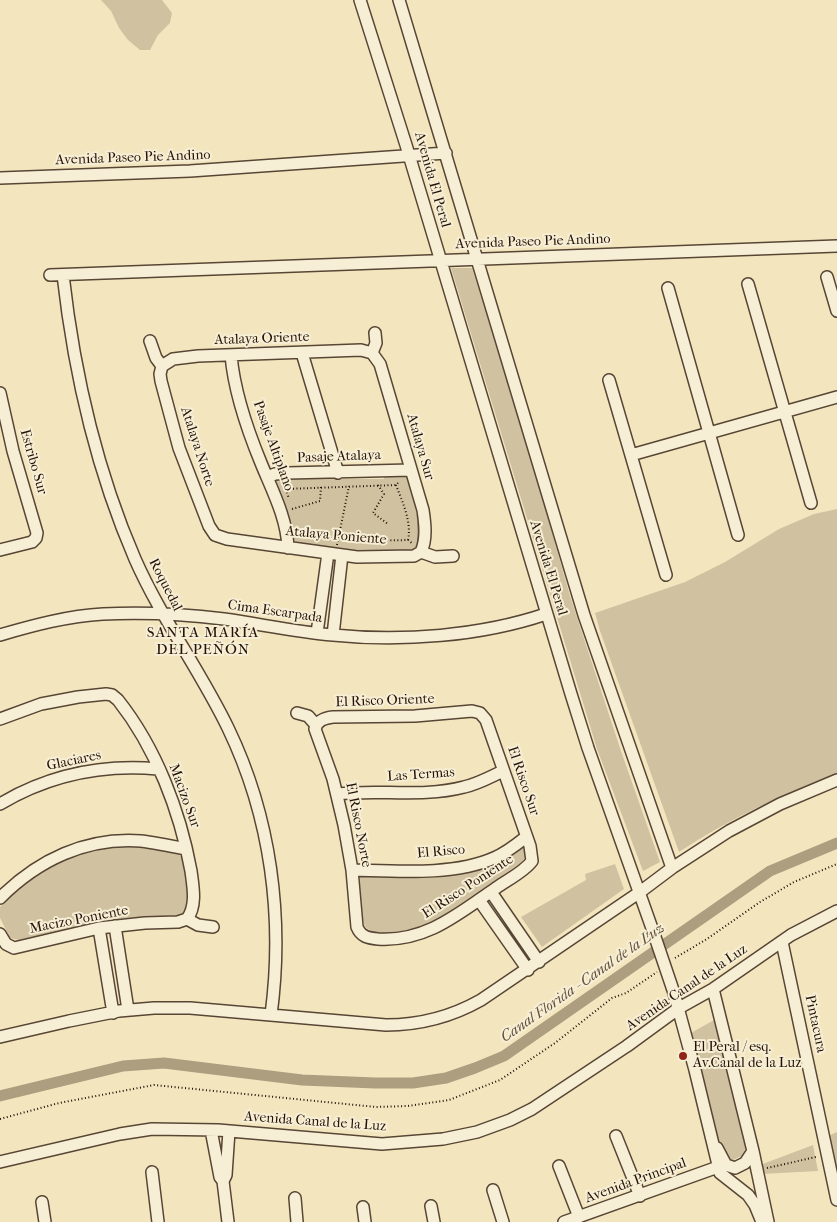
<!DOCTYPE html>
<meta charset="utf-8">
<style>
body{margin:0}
canvas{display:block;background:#f3e6bf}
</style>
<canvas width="837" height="1222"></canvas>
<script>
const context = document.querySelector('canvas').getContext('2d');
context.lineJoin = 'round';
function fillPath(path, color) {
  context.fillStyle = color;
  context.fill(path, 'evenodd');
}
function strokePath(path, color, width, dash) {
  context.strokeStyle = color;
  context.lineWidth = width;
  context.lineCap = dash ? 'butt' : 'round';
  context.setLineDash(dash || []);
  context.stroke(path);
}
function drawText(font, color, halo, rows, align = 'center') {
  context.font = font + ' "IM FELL French Canon",serif';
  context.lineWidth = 4;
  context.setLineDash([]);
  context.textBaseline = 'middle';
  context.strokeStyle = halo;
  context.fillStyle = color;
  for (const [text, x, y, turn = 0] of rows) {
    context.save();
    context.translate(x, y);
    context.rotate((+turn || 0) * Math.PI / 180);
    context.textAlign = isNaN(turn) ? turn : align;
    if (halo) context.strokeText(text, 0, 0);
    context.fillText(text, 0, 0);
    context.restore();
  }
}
fillPath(new Path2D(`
 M101 0H162L172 13 170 23 158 35 150 50H140L128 40 119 28 111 11Z
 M451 268H472L525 437 570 596 621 751 660 862 643 871 597 749Z
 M384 475H406C411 491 426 536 415 549 396 554 318 550 299 543 294 541 293 540 290 536L272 482 277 478 291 477 292 479H384Z
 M837 509V774C781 795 729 819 679 852L600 631 595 613 685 582 725 562 779 529 814 514Z
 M131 846 149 847 180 854C187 868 190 899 184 913L178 915 116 919 19 940 10 938 0 918V907C35 868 79 848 131 846Z
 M522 847 524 848 526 856 522 862 438 919C430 924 422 928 413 930 402 933 371 937 365 926 361 919 361 886 359 876H410Z
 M615 864 624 889 542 947 521 917 586 880 585 874Z
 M716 1019 747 1146 741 1156 733 1160 728 1158 715 1140 689 1034Z
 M837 1132V1168H836L828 1136Z
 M813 1145 818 1171 762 1174 760 1165Z`), '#d0c2a0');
strokePath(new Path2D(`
 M0 1096 123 1066 164 1063 302 1080 375 1083H413L446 1078 475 1068 504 1056 770 871 837 843`), '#ad9e80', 11);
const minor = new Path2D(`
 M360 0 406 145 571 694 588 748 654 934
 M399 0 584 615 672 868
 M0 178 190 171 446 153
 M50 275 837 246
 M63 275C74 372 96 469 135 559 161 618 200 670 228 728 271 817 284 918 271 1015
 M827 277 837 311
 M748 284 811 503
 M668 288 738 535
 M150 341 156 358 162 366
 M302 353 338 473
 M372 353 380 364 423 510C425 523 427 539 421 552
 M372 353 376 343 375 333
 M231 355C234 391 247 429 261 463 272 490 287 518 288 548
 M162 366 160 374 161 381 179 448 209 526 215 535 227 539 357 557 414 556 421 552
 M162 366 173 359 198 356 361 350 372 353
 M609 380 666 575
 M0 393 13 451 37 533 36 538 32 542 0 550
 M631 455 837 397
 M267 477 275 474 287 473 411 470
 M421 552 435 557 453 556
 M317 633 328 553
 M0 635C34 625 68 616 103 614 143 612 184 614 224 619 260 624 296 632 333 635 401 642 481 636 546 614
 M333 635 342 555
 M472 711 480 713 486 720 530 846 532 861C524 872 507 880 496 888 458 914 426 942 378 939 368 938 361 937 357 927L352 870 344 825 333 779 315 729C317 720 325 718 333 717L415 716Z
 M297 713 308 716 316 725
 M0 719 41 704 78 697 106 694 112 695 118 700C156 748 180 811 191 871 193 886 197 906 187 919
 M337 794C379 789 422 798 464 787 478 784 490 777 503 771
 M0 804C49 775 102 764 158 769
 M352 870C395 871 454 876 494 858 506 853 516 845 526 837
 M491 892 539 962
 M0 898C38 860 86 837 141 841 156 843 171 846 186 849
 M479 900 528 970
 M187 919 198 925 213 927
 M115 926 128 1010
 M99 928 113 1013
 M0 934 6 944 14 948 99 928 145 923 178 922 187 919
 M782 942 837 1200
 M713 989 753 1151 768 1222
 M674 993 695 1070 720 1173 748 1195 755 1205 762 1222
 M0 1037 69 1021 119 1011 154 1008H190L386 1025C421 1025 451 1017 481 1000L640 892 672 868 729 831 780 804 837 780
 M211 1130 220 1177 223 1181 228 1222
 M616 1136 640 1196
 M717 1148 726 1165 735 1168 745 1163 753 1151
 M0 1162 120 1134 152 1129 218 1130 382 1144 443 1139 477 1132 510 1120 532 1109 627 1046 679 1008 713 989 791 935 837 911
 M559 1166 579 1217
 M152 1172 158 1222
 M223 1181 226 1175 229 1131
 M493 1190 503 1222
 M295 1198 297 1222
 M42 1202 45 1222
 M431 1206 434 1222
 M363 1207 365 1222
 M564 1222 718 1167`);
strokePath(minor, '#584635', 14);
strokePath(new Path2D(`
 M378 485 384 494 373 513 388 524
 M396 485C402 501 412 522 408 540
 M286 489 396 485 399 482
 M286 489 289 499
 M292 509 320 501 321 487
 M300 533 312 536 361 541 408 540 413 544
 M337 545 349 486
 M675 958 707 939 760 902 794 882 837 864
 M0 1119 59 1103 154 1085 376 1107 408 1106 449 1100 500 1080 555 1043 612 998 626 993 657 972
 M767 1168 816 1157`), '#241107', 2, [1, 2.5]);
strokePath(minor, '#f7efd5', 11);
const minorBridge = new Path2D(`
 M654 934 674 993`);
strokePath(minorBridge, '#584635', 14, []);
strokePath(minorBridge, '#f7efd5', 11);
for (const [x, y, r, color] of [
 [683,1056,5,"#8f2418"]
]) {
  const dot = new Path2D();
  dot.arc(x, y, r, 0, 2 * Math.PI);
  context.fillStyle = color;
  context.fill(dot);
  strokePath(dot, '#f7efd5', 2);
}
drawText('14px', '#241107', '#f7efd5', [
 ["Avenida Paseo Pie Andino",133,158,-2],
 ["Avenida El Peral",432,180,74],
 ["Avenida Paseo Pie Andino",533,242,-2],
 ["Atalaya Oriente",262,339,-2],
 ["Pasaje Altiplano",273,446,70],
 ["Atalaya Norte",197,447,72],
 ["Atalaya Sur",420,447,74],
 ["Pasaje Atalaya",339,457,-2],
 ["Estribo Sur",33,462,74],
 ["Atalaya Poniente",336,536,5],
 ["Avenida El Peral",548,568,73],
 ["Roquedal",165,585,63],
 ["Cima Escarpada",275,612,8],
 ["El Risco Oriente",385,701,-2],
 ["Glaciares",74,761,-12],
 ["Las Termas",421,775,-4],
 ["El Risco Sur",523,781,71],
 ["Macizo Sur",184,796,70],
 ["El Risco Norte",358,825,79],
 ["El Risco",441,852,-5],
 ["El Risco Poniente",468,887,-33],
 ["Macizo Poniente",79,920,-11],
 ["Avenida Canal de la Luz",687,988,-34],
 ["Pintacura",815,1024,78],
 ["Avenida Canal de la Luz",315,1122,4],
 ["Avenida Principal",636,1181,-20]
]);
drawText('14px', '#241107', '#f7efd5', [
 ["El Peral / esq.",693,1048],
 ["Av.Canal de la Luz",693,1064]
], 'left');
context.letterSpacing = '1px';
drawText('15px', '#241107', '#f7efd5', [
 ["SANTA MARÍA",203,633],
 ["DEL PEÑÓN",203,650]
]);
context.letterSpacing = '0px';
drawText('italic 15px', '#62503d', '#f7efd5', [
 ["Canal Florida - Canal de la Luz",583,983,-35]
]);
</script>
